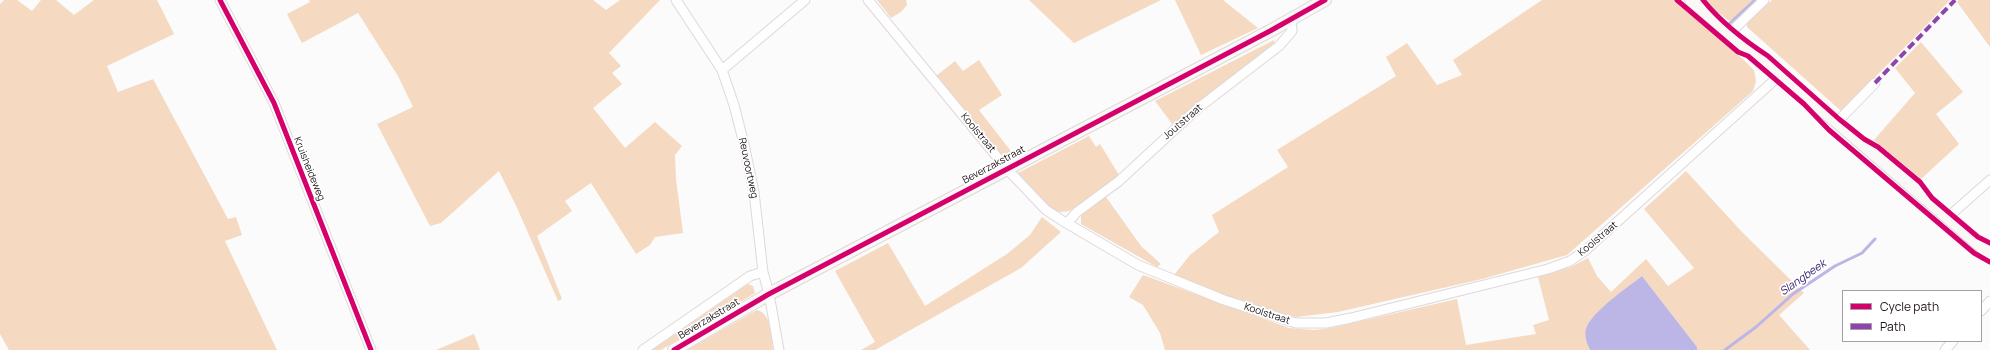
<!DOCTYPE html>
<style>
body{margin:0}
#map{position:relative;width:1990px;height:350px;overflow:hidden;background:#fbfbfb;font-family:Manrope,sans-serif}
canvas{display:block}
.legend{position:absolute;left:1842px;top:290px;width:140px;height:52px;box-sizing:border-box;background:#fff;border:1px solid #a5a1a3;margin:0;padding:5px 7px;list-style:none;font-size:12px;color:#1f1518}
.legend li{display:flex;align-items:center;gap:8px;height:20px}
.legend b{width:20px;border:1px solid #a5a1a3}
</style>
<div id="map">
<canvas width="1990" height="350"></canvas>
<ul class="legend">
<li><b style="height:5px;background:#d6006c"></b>Cycle path</li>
<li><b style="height:5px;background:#8e44ad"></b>Path</li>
</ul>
</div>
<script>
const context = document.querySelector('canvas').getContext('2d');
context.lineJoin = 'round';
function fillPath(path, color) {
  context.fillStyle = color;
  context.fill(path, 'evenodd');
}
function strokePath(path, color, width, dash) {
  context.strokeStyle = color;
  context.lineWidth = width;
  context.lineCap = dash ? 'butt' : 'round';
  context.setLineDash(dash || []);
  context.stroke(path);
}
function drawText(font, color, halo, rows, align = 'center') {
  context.font = font + ' Manrope,sans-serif';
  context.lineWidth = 3.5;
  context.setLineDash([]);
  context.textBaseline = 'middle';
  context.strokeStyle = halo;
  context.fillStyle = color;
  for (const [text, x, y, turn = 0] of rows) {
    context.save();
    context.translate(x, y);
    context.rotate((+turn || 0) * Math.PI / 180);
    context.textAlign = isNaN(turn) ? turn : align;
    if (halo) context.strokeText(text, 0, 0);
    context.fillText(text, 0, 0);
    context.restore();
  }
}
fillPath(new Path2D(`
 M4 0H17L32 11 41 0H56L74 15 94 0H157L174 34 107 66 118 92 153 79 228 219 236 217 242 235 225 241 277 350H9L0 334V4Z
 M309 0H593L606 10 620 0H660L609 53 621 66 612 73 622 84 593 108 625 148 655 122 682 146 675 155 676 179 683 233 655 237 650 245 636 254 591 183 565 201 572 211 537 236 562 299 558 301 518 210 499 171 441 223 430 226 377 124 413 107 398 76 358 13 302 43 287 14 310 2Z
 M877 0H906L907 5 901 12 891 18Z
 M1029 0H1161L1074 43Z
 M1175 0H1223L1258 28 1201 55Z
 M1542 0H1674L1721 38 1754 70 1756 81 1753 91 1567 255 1482 279 1338 312 1296 317 1239 301 1174 275 1190 255 1219 232 1212 215 1288 167 1277 150 1396 76 1386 57 1407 43 1437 85 1462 75 1453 60Z
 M1706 0H1758L1736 19 1729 21 1715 10Z
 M1772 0H1950L1914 38 1841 111 1747 27V23Z
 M1959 0H1990V47L1957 2Z
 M1274 40 1275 44 1238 72 1173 125 1155 101Z
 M1921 42 1963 92 1936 114 1959 144 1921 179 1874 140 1915 93 1895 68Z
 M979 60 1002 95 979 110 1014 155 1006 160 936 76 955 61 963 71Z
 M1089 136 1096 147 1100 144 1119 175C1104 188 1075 218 1054 211L1016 174Z
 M1686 171 1742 232 1804 293 1779 315 1810 350H1692L1697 347 1642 276 1615 297 1590 321 1588 346 1590 350H1165L1160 333 1143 305 1129 297 1143 275 1289 328 1314 330 1331 328 1457 299 1466 345 1536 334 1533 325 1549 320 1538 277 1571 267 1588 258 1597 276 1611 292 1646 259 1668 286 1694 268 1644 209Z
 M1106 197 1141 246 1161 264 1157 267 1081 224V216L1088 207Z
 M1042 217 1061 232 1021 268 875 350H861L875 342 835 271 888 243 925 306 1007 254 1030 235Z
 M748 284 753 286 755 293 661 350H652Z
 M757 310C773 315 771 336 773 350H687Z
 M474 334 480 350H436Z`), '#f5d9c0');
fillPath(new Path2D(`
 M1642 276 1697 347V350H1590C1587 344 1584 335 1586 329 1591 312 1628 287 1642 276Z`), '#bcb6e6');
strokePath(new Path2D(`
 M1729 24 1755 0
 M1725 350 1756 327 1793 294 1835 266 1862 253 1875 239`), '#bcb6e6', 3);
const street = new Path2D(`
 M220 0 274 103 371 350
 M676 0 722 70 734 105 744 144 754 192 763 272 769 294 779 350
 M868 0 1007 169 1046 210 1063 221 1138 265 1224 300 1296 323H1326L1351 318 1548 269 1570 261 1586 250 1779 76
 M1730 33 1764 0
 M722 70 805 0
 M1837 122 1875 83
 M1947 218 1990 180
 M1067 223 1077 212 1119 181 1197 109 1279 46 1292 31 1291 19
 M1981 311 1990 301
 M643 350 750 276 763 272
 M1945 350 1953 341`);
const secondary = new Path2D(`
 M1691 0 1779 76 1837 122 1990 254
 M674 350 769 294 1270 31 1325 0`);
strokePath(street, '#ded8da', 11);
strokePath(secondary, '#ded8da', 14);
strokePath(street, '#fefefe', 9);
strokePath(secondary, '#faf7f7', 12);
strokePath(new Path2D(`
 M1875 83 1955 0`), '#8e44ad', 4, [8, 4]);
strokePath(new Path2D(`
 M220 0 274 103 371 350
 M1677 0 1738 52 1748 56 1804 104 1829 130 1974 253 1990 262
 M1703 0C1720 21 1745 41 1768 56L1839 119 1864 139 1878 147 1920 182 1932 198 1978 237 1990 243
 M674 350 769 294 1270 31 1325 0`), '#d6006c', 5);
drawText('10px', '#1f1518', '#fff', [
 ["Joutstraat",1183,122,-41],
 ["Koolstraat",978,133,50],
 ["Beverzakstraat",994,165,-28],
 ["Reuvoortweg",748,168,78],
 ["Kruisheideweg",309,169,68],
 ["Koolstraat",1598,239,-40],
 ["Koolstraat",1267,314,18],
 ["Beverzakstraat",709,319,-31]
]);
drawText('italic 11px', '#362170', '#fff', [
 ["Slangbeek",1803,278,-35]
]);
</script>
